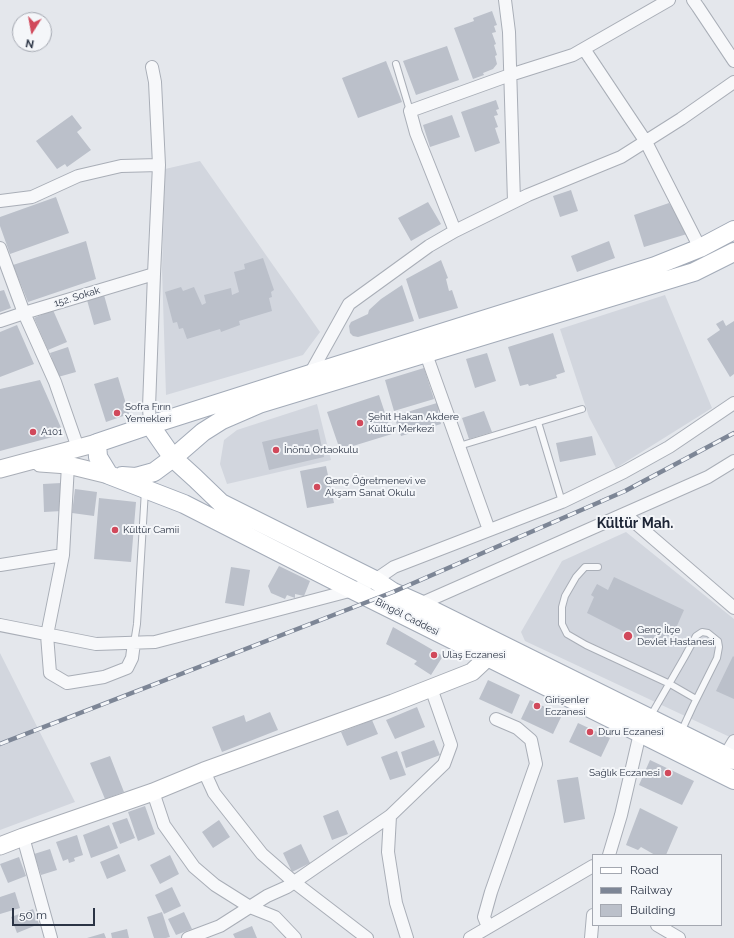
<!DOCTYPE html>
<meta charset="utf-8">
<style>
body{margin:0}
#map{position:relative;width:734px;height:938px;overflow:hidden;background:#e4e7ec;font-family:Raleway,sans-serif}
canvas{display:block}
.legend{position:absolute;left:592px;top:854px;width:130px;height:72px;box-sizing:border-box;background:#f4f6f9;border:1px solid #a4a8b1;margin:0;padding:5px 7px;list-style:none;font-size:12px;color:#2b3445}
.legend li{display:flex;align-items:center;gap:8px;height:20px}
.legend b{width:20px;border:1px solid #a4a8b1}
.north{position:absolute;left:12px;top:12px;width:40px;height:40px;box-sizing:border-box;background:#f4f6f9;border:1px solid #a4a8b1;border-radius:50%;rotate:191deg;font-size:11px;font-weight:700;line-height:16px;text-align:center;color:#2b3445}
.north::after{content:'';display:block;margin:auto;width:14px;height:18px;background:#d1495b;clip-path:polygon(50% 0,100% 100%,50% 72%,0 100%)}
.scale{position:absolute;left:12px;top:908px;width:83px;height:18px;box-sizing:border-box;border:2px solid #2b3445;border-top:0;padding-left:5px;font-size:12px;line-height:14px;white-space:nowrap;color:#2b3445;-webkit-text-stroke:3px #f4f6f9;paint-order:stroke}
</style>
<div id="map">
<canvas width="734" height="938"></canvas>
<ul class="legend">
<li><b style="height:5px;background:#fff"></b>Road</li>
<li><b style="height:5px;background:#7d8696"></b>Railway</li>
<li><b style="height:11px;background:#bbc0ca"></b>Building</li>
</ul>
<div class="north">N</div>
<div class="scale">50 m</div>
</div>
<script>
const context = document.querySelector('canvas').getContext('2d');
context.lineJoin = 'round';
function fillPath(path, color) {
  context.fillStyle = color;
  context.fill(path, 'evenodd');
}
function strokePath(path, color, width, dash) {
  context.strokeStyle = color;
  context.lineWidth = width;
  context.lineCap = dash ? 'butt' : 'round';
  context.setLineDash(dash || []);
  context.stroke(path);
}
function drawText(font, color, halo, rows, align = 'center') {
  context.font = font + ' Raleway,sans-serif';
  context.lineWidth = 4;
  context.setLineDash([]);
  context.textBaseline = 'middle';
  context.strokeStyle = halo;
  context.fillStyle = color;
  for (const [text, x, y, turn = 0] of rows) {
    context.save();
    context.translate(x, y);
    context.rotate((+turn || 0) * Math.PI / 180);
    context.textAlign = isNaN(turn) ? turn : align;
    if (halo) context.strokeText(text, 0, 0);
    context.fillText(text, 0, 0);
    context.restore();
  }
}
fillPath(new Path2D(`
 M200 161 320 332 303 355 166 395 162 269 165 169Z
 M665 295 712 408 616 468 589 417 560 329Z
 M317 404 331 460 227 484 220 464 224 440 237 430Z
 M626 532 734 619V735L732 738 525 641 521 632 562 561Z
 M0 653 75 802 0 830Z`), '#d2d6de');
fillPath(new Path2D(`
 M492 11 497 25 494 26 496 32 492 33 496 44 494 45 497 55 495 56 497 64 493 69 483 73 484 75 473 79 454 28 474 21 473 18Z
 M447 46 459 80 416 95 403 61Z
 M386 61 402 102 358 118 342 78Z
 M496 100 499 109 496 110 498 115 494 116 498 127 495 128 500 143 475 152 461 112Z
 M72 115 82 128 77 132 91 150 67 167 65 164 57 169 36 141Z
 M452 115 460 137 430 147 423 125Z
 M571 190 578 211 560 217 553 196Z
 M56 197 69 233 10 254 0 226V217Z
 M428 202 441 224 411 241 398 218Z
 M669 203 683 222 687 234 644 247 634 215Z
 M86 241 96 279 28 302 13 265Z
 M609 241 615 258 577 272 571 256Z
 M263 258 274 290 271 292 272 297 269 298 272 311 239 321 240 325 221 332 220 329 187 339 183 328 179 329 177 322 173 323 165 292 181 287 183 291 194 287 202 305 206 303 204 295 231 288 232 295 239 292 234 272 245 269 244 264Z
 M441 260 448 278 446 279 449 291 452 290 458 308 419 319 406 279Z
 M402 285 414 321 358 337 353 336 350 333 349 326 351 322 368 314 369 310 381 299Z
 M4 290 11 308 0 312V291Z
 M104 295 111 320 94 325 87 300Z
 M53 310 67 342 48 350 34 318Z
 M723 320 726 326 734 321V374L730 377 707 339 720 330 716 324Z
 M17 325 34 364 0 377V332Z
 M553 333 565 372 556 375 557 378 529 386 528 384 520 386 508 347Z
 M68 347 76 372 58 377 50 353Z
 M487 353 496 381 475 388 466 359Z
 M424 368 434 399 394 411 385 380Z
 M118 377 129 414 106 422 94 384Z
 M40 380 62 430 60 435 0 451V389Z
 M379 395 392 434 340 450 327 412Z
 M437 403 439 409 438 412 441 424 401 436 394 416Z
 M484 411 492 432 469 439 462 418Z
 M318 429 324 457 269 470 262 442Z
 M592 436 596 455 560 462 556 443Z
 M326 466 334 503 307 508 300 471Z
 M61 483 62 511 44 512 43 484Z
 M75 489 97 492 94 516 72 513Z
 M99 498 136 502 131 562 94 559Z
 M279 566 310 581 304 596 295 594V598L287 595 285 599 271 593 268 586Z
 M231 567 250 570 244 606 225 603Z
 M614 577 684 610 672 637 665 635 664 639 658 645 652 646 587 613 594 597 591 595 597 584 608 590Z
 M393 627 426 646 443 656 431 675 414 664 417 661 386 644Z
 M733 656 734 657V699L716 691Z
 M488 680 520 695 512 714 479 699Z
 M530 700 562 715 553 734 521 719Z
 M417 707 425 727 395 739 386 720Z
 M270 712 278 730 222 752 212 727 244 715 246 722Z
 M372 720 378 734 347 746 341 732Z
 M578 723 610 738 601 757 569 742Z
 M434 740 440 755 406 768 401 752Z
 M397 751 406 775 390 780 381 757Z
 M110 756 124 792 105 799 90 763Z
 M650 760 694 781 682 805 639 785Z
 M578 777 585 819 564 823 557 780Z
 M145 806 155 834 138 841 128 812Z
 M640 808 678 827 666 855H655L641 847 638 850 626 845Z
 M338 810 348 834 332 840 323 816Z
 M127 818 135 838 120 844 112 823Z
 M219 820 230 837 213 848 202 832Z
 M109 825 118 848 91 858 83 835Z
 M77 835 83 855 74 858 75 861 69 863 68 859 63 861 56 842Z
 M301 844 310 863 292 872 283 853Z
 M50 849 57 870 41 875 34 854Z
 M119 854 126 871 107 879 100 862Z
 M170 855 179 874 160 884 150 865Z
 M19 857 26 876 8 883 0 864Z
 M172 887 181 906 164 914 155 895Z
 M15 892 20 908 0 914V897Z
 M33 909 39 924 17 933 11 917Z
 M162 912 170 937 166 938H154L147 917Z
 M184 912 192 929 176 935 168 919Z
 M252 926 257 938H235L233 934Z
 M127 929 129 938H112L111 933Z
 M104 933 106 938H87Z`), '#bbc0ca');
const lane = new Path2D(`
 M396 64 410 111
 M538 422 562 502
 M459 446 582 409
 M598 567H585L576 577 565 596 562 607V624L567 634 586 645 670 684 696 699
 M134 643 137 624 145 490
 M650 717 684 658 696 636 702 632 708 633 718 641 719 647 717 658 693 706 681 732`);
const street = new Path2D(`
 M505 0 509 32 514 202
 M693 0 698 7 734 61
 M584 49 646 142 700 248
 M0 201 32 197 78 176 121 166 159 165
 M455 231 416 133 410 111 510 75 573 55 669 0
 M0 248 24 313 55 382 78 448
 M0 321 24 313 154 274
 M426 354 489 530
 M310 374 349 304 429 246 455 231 528 195 621 157 681 119 734 82
 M150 425 149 407 154 274 159 165 155 82 152 67
 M68 465 63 555 47 635 50 673 67 683 104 677 127 668 132 658 134 643
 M625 514 734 608
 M0 565 63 555
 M420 604 708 477 734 461
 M0 625 96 644 155 642 353 590 375 580 394 567 562 502 624 472 669 447 734 403
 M725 756 734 741
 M204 771 214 793 262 854 294 882 367 938
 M153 792 164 825 194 867 215 885 250 907 275 917 295 938
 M390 816 388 852 396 903 407 938
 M23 837 51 938
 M609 855 621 815 640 733
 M657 925 679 938
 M488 927 484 917 491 892 536 764 531 740 517 728 496 719
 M188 938 220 926 267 896 287 887 390 816 444 764 451 745 431 688
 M470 938 593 866
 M591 938 593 915`);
const secondary = new Path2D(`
 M40 463 68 465 109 475
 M0 469 97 443
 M0 846 23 837 153 792 204 771 393 703 472 672 488 657 486 645`);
const primary = new Path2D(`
 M734 230 700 248 655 266 310 374 150 425 97 443 98 457 109 475 184 504 353 590 734 780
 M150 425 173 458 195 478 221 503 375 580 393 592 420 604 734 760
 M122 476 136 477 154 472 173 458 203 432 222 420 259 404 694 272 734 252`);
strokePath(lane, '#a9aeb7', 8);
strokePath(street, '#a9aeb7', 14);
strokePath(secondary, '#a9aeb7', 19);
strokePath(primary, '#a3abb8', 20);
strokePath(lane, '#f7f8fa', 6);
strokePath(street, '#f7f8fa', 12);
strokePath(secondary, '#fff', 17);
strokePath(primary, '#fff', 18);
const rail = new Path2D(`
 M0 744 393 592 625 491 734 433`);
strokePath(rail, '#7d8696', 4.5);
strokePath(rail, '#f4f6f9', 3, [9]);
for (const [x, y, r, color] of [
 [117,413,4,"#d1495b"],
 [360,423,4,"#d1495b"],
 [33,432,4,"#d1495b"],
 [276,450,4,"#d1495b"],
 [317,487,4,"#d1495b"],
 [115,530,4,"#d1495b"],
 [628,636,5,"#d1495b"],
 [434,655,4,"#d1495b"],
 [537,706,4,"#d1495b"],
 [590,732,4,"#d1495b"],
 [668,773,4,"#d1495b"]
]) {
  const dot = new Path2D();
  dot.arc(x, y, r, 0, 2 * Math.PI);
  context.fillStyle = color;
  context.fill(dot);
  strokePath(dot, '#f4f6f9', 1.5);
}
drawText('10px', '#2b3445', '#f4f6f9', [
 ["152. Sokak",77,297,-17],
 ["Bingöl Caddesi",407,617,27]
]);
drawText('10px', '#2b3445', '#f4f6f9', [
 ["Sofra Fırın",125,407],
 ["Yemekleri",125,419],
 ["Şehit Hakan Akdere",368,417],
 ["Kültür Merkezi",368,429],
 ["A101",41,432],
 ["İnönü Ortaokulu",284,450],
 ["Genç Öğretmenevi ve",325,481],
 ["Akşam Sanat Okulu",325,493],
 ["Kültür Camii",123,530],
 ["Genç İlçe",637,630],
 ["Devlet Hastanesi",637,642],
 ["Ulaş Eczanesi",442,655],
 ["Girişenler",545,700],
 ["Eczanesi",545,712],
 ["Duru Eczanesi",598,732],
 ["Sağlık Eczanesi",660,773,"right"]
], 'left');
drawText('bold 14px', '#1d2536', '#f4f6f9', [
 ["Kültür Mah.",635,524]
]);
</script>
